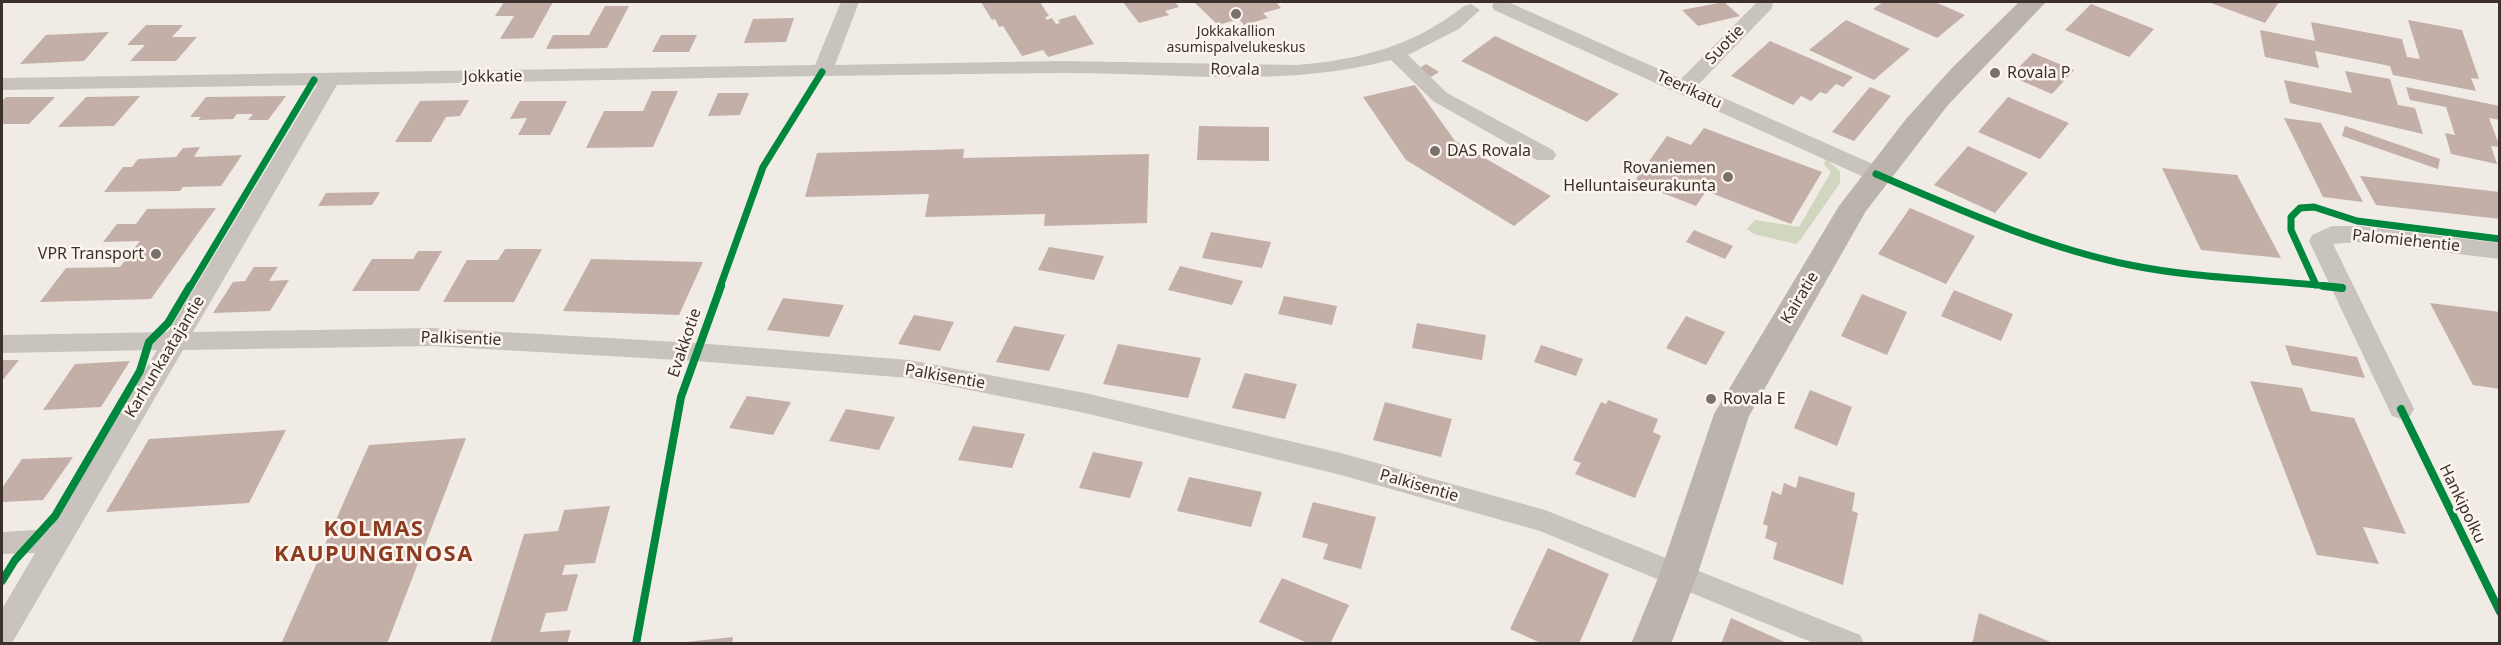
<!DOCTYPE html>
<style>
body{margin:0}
#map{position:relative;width:2501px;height:645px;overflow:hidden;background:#f0ebe5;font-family:"Noto Sans",sans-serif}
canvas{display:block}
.frame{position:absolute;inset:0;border:3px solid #3b302b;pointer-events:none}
</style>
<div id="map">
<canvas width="2501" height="645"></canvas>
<div class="frame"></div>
</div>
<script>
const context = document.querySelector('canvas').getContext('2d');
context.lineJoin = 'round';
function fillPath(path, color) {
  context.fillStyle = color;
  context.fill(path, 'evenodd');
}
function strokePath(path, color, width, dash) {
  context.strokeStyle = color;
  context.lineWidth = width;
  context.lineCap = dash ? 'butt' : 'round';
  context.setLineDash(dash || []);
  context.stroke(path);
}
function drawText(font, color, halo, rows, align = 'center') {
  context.font = font + ' "Noto Sans",sans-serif';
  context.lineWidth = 5;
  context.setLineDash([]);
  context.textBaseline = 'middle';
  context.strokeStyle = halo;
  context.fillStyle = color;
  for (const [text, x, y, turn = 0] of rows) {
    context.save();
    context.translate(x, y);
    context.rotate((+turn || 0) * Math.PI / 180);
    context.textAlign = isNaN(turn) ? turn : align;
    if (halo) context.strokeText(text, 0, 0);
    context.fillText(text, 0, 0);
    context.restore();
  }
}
fillPath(new Path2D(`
 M1827 160 1840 171V183L1801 239 1796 244 1754 234 1747 229 1755 220 1799 227 1831 172 1823 163Z`), '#d1d6bf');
fillPath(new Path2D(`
 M504 2H553L533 38 500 39 514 16H495Z
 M981 2H1040L1049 16 1045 17 1047 20 1052 18 1056 24 1060 23 1058 20 1075 15 1094 44 1048 57 1043 50 1022 56 1003 26 999 27 995 19 992 20Z
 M1123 2H1175L1179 7 1165 11 1169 15 1139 23Z
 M1194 2H1276L1281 8 1263 13 1268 18 1244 25 1239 19 1218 25Z
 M1724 2 1740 16 1698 26 1682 10Z
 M1883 2H1935L1965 15 1937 38 1873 9Z
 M2208 2H2279L2265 23Z
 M2091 4 2154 29 2129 57 2065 30Z
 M605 6H629L607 48 546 49 553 35H589Z
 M794 18 786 42 744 43 753 19Z
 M1846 20 1910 49 1874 80 1809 50Z
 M2408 20 2462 30 2479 79 2471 78 2476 91 2393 75 2390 66 2315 51 2319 68 2265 57 2260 30 2315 41 2311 22 2402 39 2407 57 2420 59Z
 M146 25H183L172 37H197L176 61H130L145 45H127Z
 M109 32 84 61 20 64 46 35Z
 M661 35H697L689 52H652Z
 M1495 36 1619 94 1587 122 1461 61Z
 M1770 41 1853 77 1843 87 1836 84 1826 94 1820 92 1811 101 1801 96 1793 105 1731 76Z
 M2033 53 2074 70 2052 94 2010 76Z
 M1426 64 1439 72 1431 77 1418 69Z
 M2345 71 2390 79 2398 105 2415 108 2423 134 2290 103 2284 80 2352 93Z
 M1415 85 1455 141 1551 196 1514 226 1406 160 1363 97Z
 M1870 87 1891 96 1854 141 1832 132Z
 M2406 87 2500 106V120L2489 118 2500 147 2491 146 2497 164 2451 154 2445 133 2455 135 2446 107 2410 100Z
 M652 91H678L653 147 586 148 604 111H643Z
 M718 93H749L740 115 708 116Z
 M140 96 114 126 58 127 86 97Z
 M286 96 268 120H248L253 114H237L233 119 198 120 201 117H190L206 97Z
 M6 97H55L29 124H2V101Z
 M2008 97 2069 123 2040 159 1978 132Z
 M469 100 460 116 446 117 431 142H395L420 101Z
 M520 101H567L550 135H518L527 118 510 119Z
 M2284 118 2321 123 2363 202 2323 197Z
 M1199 126 1269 127V161L1197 160Z
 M2345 126 2440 159 2438 169 2342 136Z
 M1704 128 1822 172 1791 224 1706 191 1696 206 1634 182 1667 136 1691 145Z
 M1968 146 2028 173 1995 213 1934 185Z
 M200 147 194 157 242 155 221 186 183 187 180 191 104 192 123 167H132L138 159 176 157 183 148Z
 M964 149 963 158 1149 154 1147 223 1044 226 1045 214 925 217 929 194 805 197 817 153Z
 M2162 168 2237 175 2281 258 2201 250Z
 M2360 176 2500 192V219L2376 205Z
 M380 192 372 205 318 206 326 193Z
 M216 208 151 299 40 302 66 268 120 267 140 241 103 242 117 224H136L147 209Z
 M1910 208 1975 236 1946 284 1878 254Z
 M1694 230 1733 246 1725 259 1686 242Z
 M1211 232 1271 242 1262 268 1202 258Z
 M1049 247 1104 256 1094 280 1038 270Z
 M505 249H542L514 302H443L467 260H498Z
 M418 251H442L419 291H352L372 259H413Z
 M591 259 703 262 679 315 563 311Z
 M1180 266 1243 281 1232 305 1168 290Z
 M254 267H278L269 281 289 280 270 311 213 313 233 282 245 281Z
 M1954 290 2013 314 2001 341 1941 316Z
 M1862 294 1907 312 1887 355 1841 336Z
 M1284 296 1337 306 1332 325 1278 314Z
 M783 298 844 305 829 337 767 330Z
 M2430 303 2500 312V389L2473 385Z
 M914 315 954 322 940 351 898 344Z
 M1686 316 1725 332 1706 365 1666 348Z
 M1417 323 1486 335 1482 360 1412 348Z
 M1014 326 1065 335 1049 371 996 362Z
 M1118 344 1201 358 1188 398 1103 384Z
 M1541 345 1583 359 1576 376 1534 362Z
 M2285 345 2357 357 2365 378 2292 365Z
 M2 360H19L2 381Z
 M130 361 101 407 43 410 75 364Z
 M1245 373 1297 384 1285 419 1232 408Z
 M2250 381 2302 388 2311 411 2354 418 2406 534 2363 527 2379 564 2317 555Z
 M1810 390 1852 407 1837 446 1794 428Z
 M747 396 791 402 773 435 729 428Z
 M1608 400 1658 419 1653 432 1661 436 1635 498 1575 474 1581 463 1573 460 1601 402 1606 404Z
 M1385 402 1452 419 1441 457 1373 440Z
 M846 409 895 417 879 450 829 441Z
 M973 426 1025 434 1012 468 958 460Z
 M286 430 249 503 106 512 149 439Z
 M466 438 387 644H281L369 445Z
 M1093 452 1143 462 1130 498 1079 488Z
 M73 457 43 500 2 502V488L22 459Z
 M1799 476 1855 493 1852 511 1858 513 1843 585 1773 559 1777 543 1765 538 1768 526 1763 524 1772 491 1781 495 1784 483 1796 488Z
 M1189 477 1262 492 1251 527 1177 511Z
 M1313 502 1376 517 1361 569 1323 559 1328 544 1302 537Z
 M610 506 595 563 565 565 562 575 578 574 567 611 546 613 540 632 571 630 567 644H490L524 534 558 531 564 510Z
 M1548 548 1609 574 1579 644H1543L1510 629Z
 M1282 578 1349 605 1330 644H1310L1259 622Z
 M1979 613 2053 643V644H1972Z
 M1731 618 1789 644H1721Z
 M733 637 732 644H686V642Z`), '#c3afa7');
fillPath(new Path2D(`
 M841 2H859L835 65 1061 61 1296 65C1359 60 1414 46 1464 6L1471 4 1480 10 1459 29 1408 55 1447 93 1553 150 1556 155 1553 160H1537L1433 101 1391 60C1283 89 1169 72 1059 73 818 75 578 81 337 85L193 332 433 328 696 343 909 360 1085 393 1341 453 1545 510 1860 635 1864 644H1816L1540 531 1341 475 1085 413 909 378 696 361 433 346 183 350 12 643 2 644V609L35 553 2 554V532L50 529 157 350 2 353V335L168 332 317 85 2 90V78L815 65Z
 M1494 2H1508L1681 79 1757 2H1773L1772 8 1697 86 1884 169 1887 174 1884 179H1868L1494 10 1492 6Z
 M2332 226H2357L2500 243V259L2357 242 2333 244 2414 409 2410 416 2401 419 2392 416 2309 241 2312 235Z`), '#c9c3be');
fillPath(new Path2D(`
 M2019 2H2046L1948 105 1866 211 1749 416 1698 573 1671 644H1631L1660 573 1714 414 1839 206 1906 119 1952 68Z`), '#bab3ae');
strokePath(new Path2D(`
 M1876 174C1958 209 2042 247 2130 265 2198 279 2267 279 2335 287
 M2316 285 2291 230V217L2300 208 2314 207 2357 221 2500 239
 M190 287 314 80
 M720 287 763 167 822 72`), '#00873e', 7);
strokePath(new Path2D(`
 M2323 286 2342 288
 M2401 409 2500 612
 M2 581 15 560 55 516 140 371 149 342 168 323 190 286
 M636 644 681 397 721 286`), '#00873e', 8);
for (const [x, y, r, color] of [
 [1236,14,6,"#7a716c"],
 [1995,73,6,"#7a716c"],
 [1435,151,6,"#7a716c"],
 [1728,177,6,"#7a716c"],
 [156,254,6,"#7a716c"],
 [1711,399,6,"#7a716c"]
]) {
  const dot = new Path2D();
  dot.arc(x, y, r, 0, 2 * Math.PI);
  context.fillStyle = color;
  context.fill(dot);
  strokePath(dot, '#fbf5ee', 2);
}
drawText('14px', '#3b302b', '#fbf5ee', [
 ["Jokkakallion",1236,32],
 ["asumispalvelukeskus",1236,48]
]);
drawText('16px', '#3b302b', '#fbf5ee', [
 ["Suotie",1725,45,-46],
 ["Rovala",1235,70,1],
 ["Jokkatie",493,77,-1],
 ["Teerikatu",1689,90,25],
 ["Palomiehentie",2406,241,6],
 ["Kairatie",1800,298,-59],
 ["Palkisentie",461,339,2],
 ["Evakkotie",685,343,-71],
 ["Karhunkaatajantie",165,357,-59],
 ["Palkisentie",945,377,10],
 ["Palkisentie",1419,486,16],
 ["Hankipolku",2462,504,64]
]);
drawText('16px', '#3b302b', '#fbf5ee', [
 ["Rovala P",2007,73],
 ["DAS Rovala",1447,151],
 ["Rovaniemen",1716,168,"right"],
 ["Helluntaiseurakunta",1716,186,"right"],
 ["VPR Transport",144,254,"right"],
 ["Rovala E",1723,399]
], 'left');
context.letterSpacing = '1.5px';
drawText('bold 22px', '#8c3b22', '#fbf5ee', [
 ["KOLMAS",374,530],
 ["KAUPUNGINOSA",374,555]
]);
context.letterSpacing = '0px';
</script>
